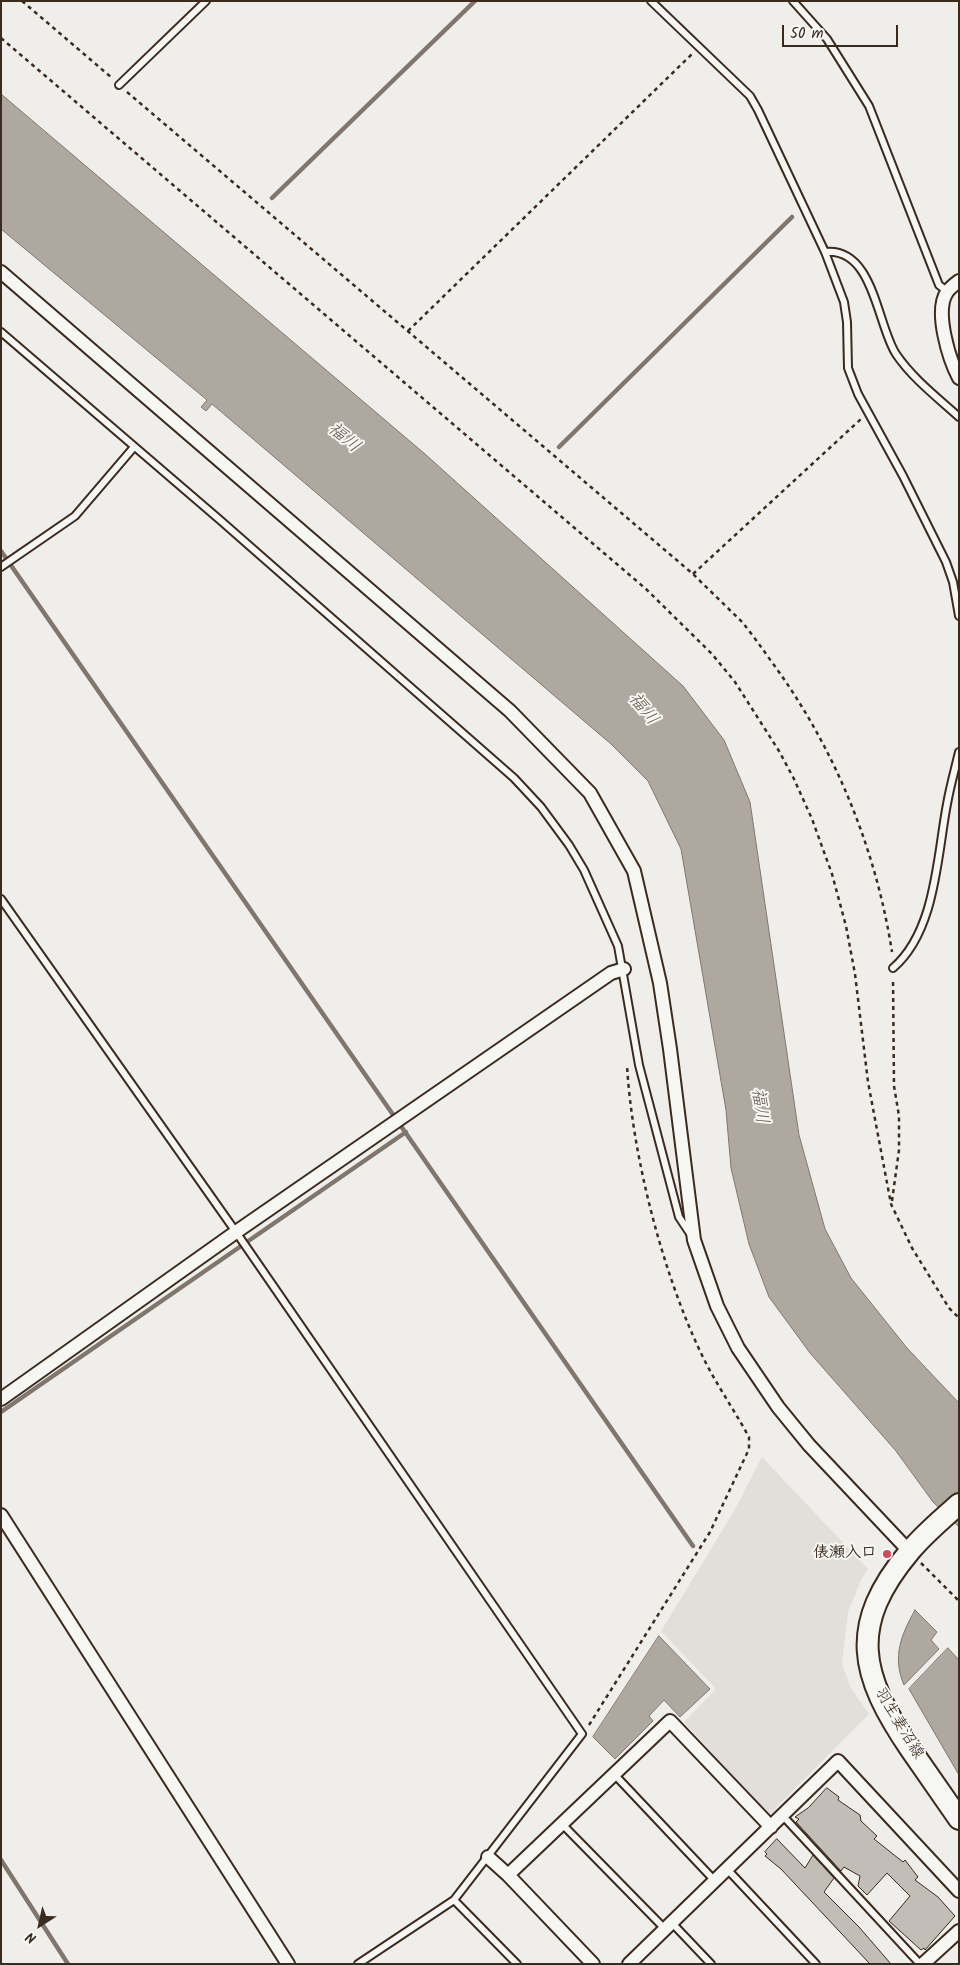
<!DOCTYPE html>
<meta charset="utf-8">
<style>
body{margin:0}
#map{position:relative;width:960px;height:1965px;overflow:hidden;background:#efeeea;font-family:Kalam,sans-serif}
canvas{display:block}
.frame{position:absolute;inset:0;border:2px solid #3b2a1e;pointer-events:none}
.north{position:absolute;left:15px;top:1900px;width:50px;height:50px;-webkit-text-stroke:4px #f6f6f2;paint-order:stroke;rotate:215deg;font-size:14px;font-weight:700;line-height:20px;text-align:center;color:#3b2a1e}
.north::after{content:'';display:block;margin:auto;width:18px;height:22px;background:#3b2a1e;clip-path:polygon(50% 0,100% 100%,50% 72%,0 100%)}
.scale{position:absolute;left:782px;top:25px;width:116px;height:22px;box-sizing:border-box;border:2px solid #3b2a1e;border-top:0;padding-left:6px;font-size:15px;line-height:18px;white-space:nowrap;color:#3b2a1e;-webkit-text-stroke:4px #f6f6f2;paint-order:stroke}
</style>
<div id="map">
<canvas width="960" height="1965"></canvas>
<div class="frame"></div>
<div class="north">N</div>
<div class="scale">50 m</div>
</div>
<script>
const context = document.querySelector('canvas').getContext('2d');
context.lineJoin = 'round';
function fillPath(path, color) {
  context.fillStyle = color;
  context.fill(path, 'evenodd');
}
function strokePath(path, color, width, dash) {
  context.strokeStyle = color;
  context.lineWidth = width;
  context.lineCap = dash ? 'butt' : 'round';
  context.setLineDash(dash || []);
  context.stroke(path);
}
function drawText(font, color, halo, rows, align = 'center') {
  context.font = font + ' Kalam,"Klee One",sans-serif';
  context.lineWidth = 4;
  context.setLineDash([]);
  context.textBaseline = 'middle';
  context.strokeStyle = halo;
  context.fillStyle = color;
  for (const [text, x, y, turn = 0] of rows) {
    context.save();
    context.translate(x, y);
    context.rotate((+turn || 0) * Math.PI / 180);
    context.textAlign = isNaN(turn) ? turn : align;
    if (halo) context.strokeText(text, 0, 0);
    context.fillText(text, 0, 0);
    context.restore();
  }
}
fillPath(new Path2D(`
 M762 1457 868 1569 861 1580 848 1612 842 1664 851 1688 869 1714 769 1815 684 1722 716 1689 661 1631 733 1513Z`), '#e2dfdb');
const water = new Path2D(`
 M1 94 425 454 683 686 724 740 750 802 799 1135 825 1229 851 1278 907 1348 959 1403V1527L933 1502 896 1451 810 1353 769 1297 749 1244 731 1168 726 1110 681 849 648 781 611 744 212 404 206 411 201 407 207 400 1 229Z
 M915 1610 937 1632 931 1640 939 1649 904 1685C892 1657 901 1635 915 1610Z
 M659 1636 710 1689 680 1717 664 1700 649 1716 653 1721 615 1759 593 1737Z
 M948 1648 959 1660V1775L909 1689Z`);
fillPath(water, '#afa8a1');
strokePath(water, '#81766d', 1);
strokePath(new Path2D(`
 M272 198 475 1
 M559 447 792 217
 M1 551 693 1546
 M1 1412 406 1132
 M1 1860 68 1964`), '#81766d', 4.5);
const building = new Path2D(`
 M827 1788 839 1797 838 1800 860 1815 861 1821 877 1836 874 1839 903 1862 905 1860 918 1877 915 1880 938 1897 955 1916 925 1950 924 1948 921 1950 889 1921 910 1896 887 1873 867 1895 858 1886 860 1876 844 1867 841 1871 796 1822 799 1819 795 1817 808 1808Z
 M777 1839 805 1868 813 1855 834 1878 824 1892 859 1927 891 1964H870L781 1869 765 1856 767 1854 765 1852Z`);
fillPath(building, '#c2bdb7');
strokePath(building, '#3b2a1e', 1);
const service = new Path2D(`
 M651 1 750 96 758 110 825 252 844 302 847 322 848 368 858 394 903 476 946 562 953 582 959 616
 M793 1 827 39 869 106 939 285 947 291
 M119 85 206 1
 M825 252C874 247 877 325 896 354 912 378 938 398 959 417
 M1 332 220 520 514 778 541 807 569 845 584 870 618 946 639 1065 679 1217 691 1235
 M1 567 75 516 134 447
 M1 899 236 1232 582 1734 454 1900 358 1964
 M893 968C936 931 937 856 947 804 950 787 955 769 959 752
 M614 1774 715 1881
 M783 1816 920 1964
 M562 1824 665 1929
 M727 1869 816 1964
 M454 1900 517 1964
 M672 1923 711 1964`);
const minor = new Path2D(`
 M1 272 510 711 590 793 634 871 660 983 670 1049 694 1240 717 1306 738 1348 778 1407 809 1445 909 1551
 M959 281C955 284 950 288 947 292 934 311 949 359 959 378
 M1 1399 236 1232 611 973 624 969
 M1 1515 288 1964
 M488 1857 508 1875 593 1964
 M508 1875 670 1721 771 1827
 M629 1964 838 1761 959 1891
 M923 1964 959 1931`);
const primary = new Path2D(`
 M959 1504C942 1519 924 1534 910 1551 847 1626 860 1675 911 1750 927 1773 943 1796 959 1819`);
strokePath(service, '#3b2a1e', 10);
strokePath(minor, '#3b2a1e', 16);
strokePath(primary, '#3b2a1e', 24);
strokePath(new Path2D(`
 M22 1 112 78
 M1 38 646 589 712 654 735 682 779 751 794 779 812 819 832 874 846 926 855 974 868 1082 891 1204 912 1248 949 1308 959 1318
 M127 92 693 574C709 590 726 606 742 622 753 635 763 650 774 665 835 749 876 849 892 952
 M408 331 692 54
 M693 574 861 419
 M892 1201 899 1150V1116L894 1086 893 978
 M921 1563 959 1601
 M589 1725 710 1532 749 1449V1437C733 1408 714 1381 700 1351 662 1271 632 1154 627 1065`), '#3b2a1e', 2.5, [4, 4]);
strokePath(service, '#f6f6f2', 6);
strokePath(minor, '#f6f6f2', 12);
strokePath(primary, '#f6f6f2', 20);
for (const [x, y, r, color] of [
 [887,1554,5,"#d1495b"]
]) {
  const dot = new Path2D();
  dot.arc(x, y, r, 0, 2 * Math.PI);
  context.fillStyle = color;
  context.fill(dot);
  strokePath(dot, '#f6f6f2', 2);
}
drawText('bold 16px', '#3b2a1e', '#f6f6f2', [
 ["俵瀬入口",877,1554]
], 'right');
drawText('16px', '#3b2a1e', '#f6f6f2', [
 ["羽生妻沼線",898,1724,59]
]);
drawText('italic 18px', '#64564c', '#f6f6f2', [
 ["福川",343,439,40],
 ["福川",642,710,51],
 ["福川",758,1106,82]
]);
</script>
